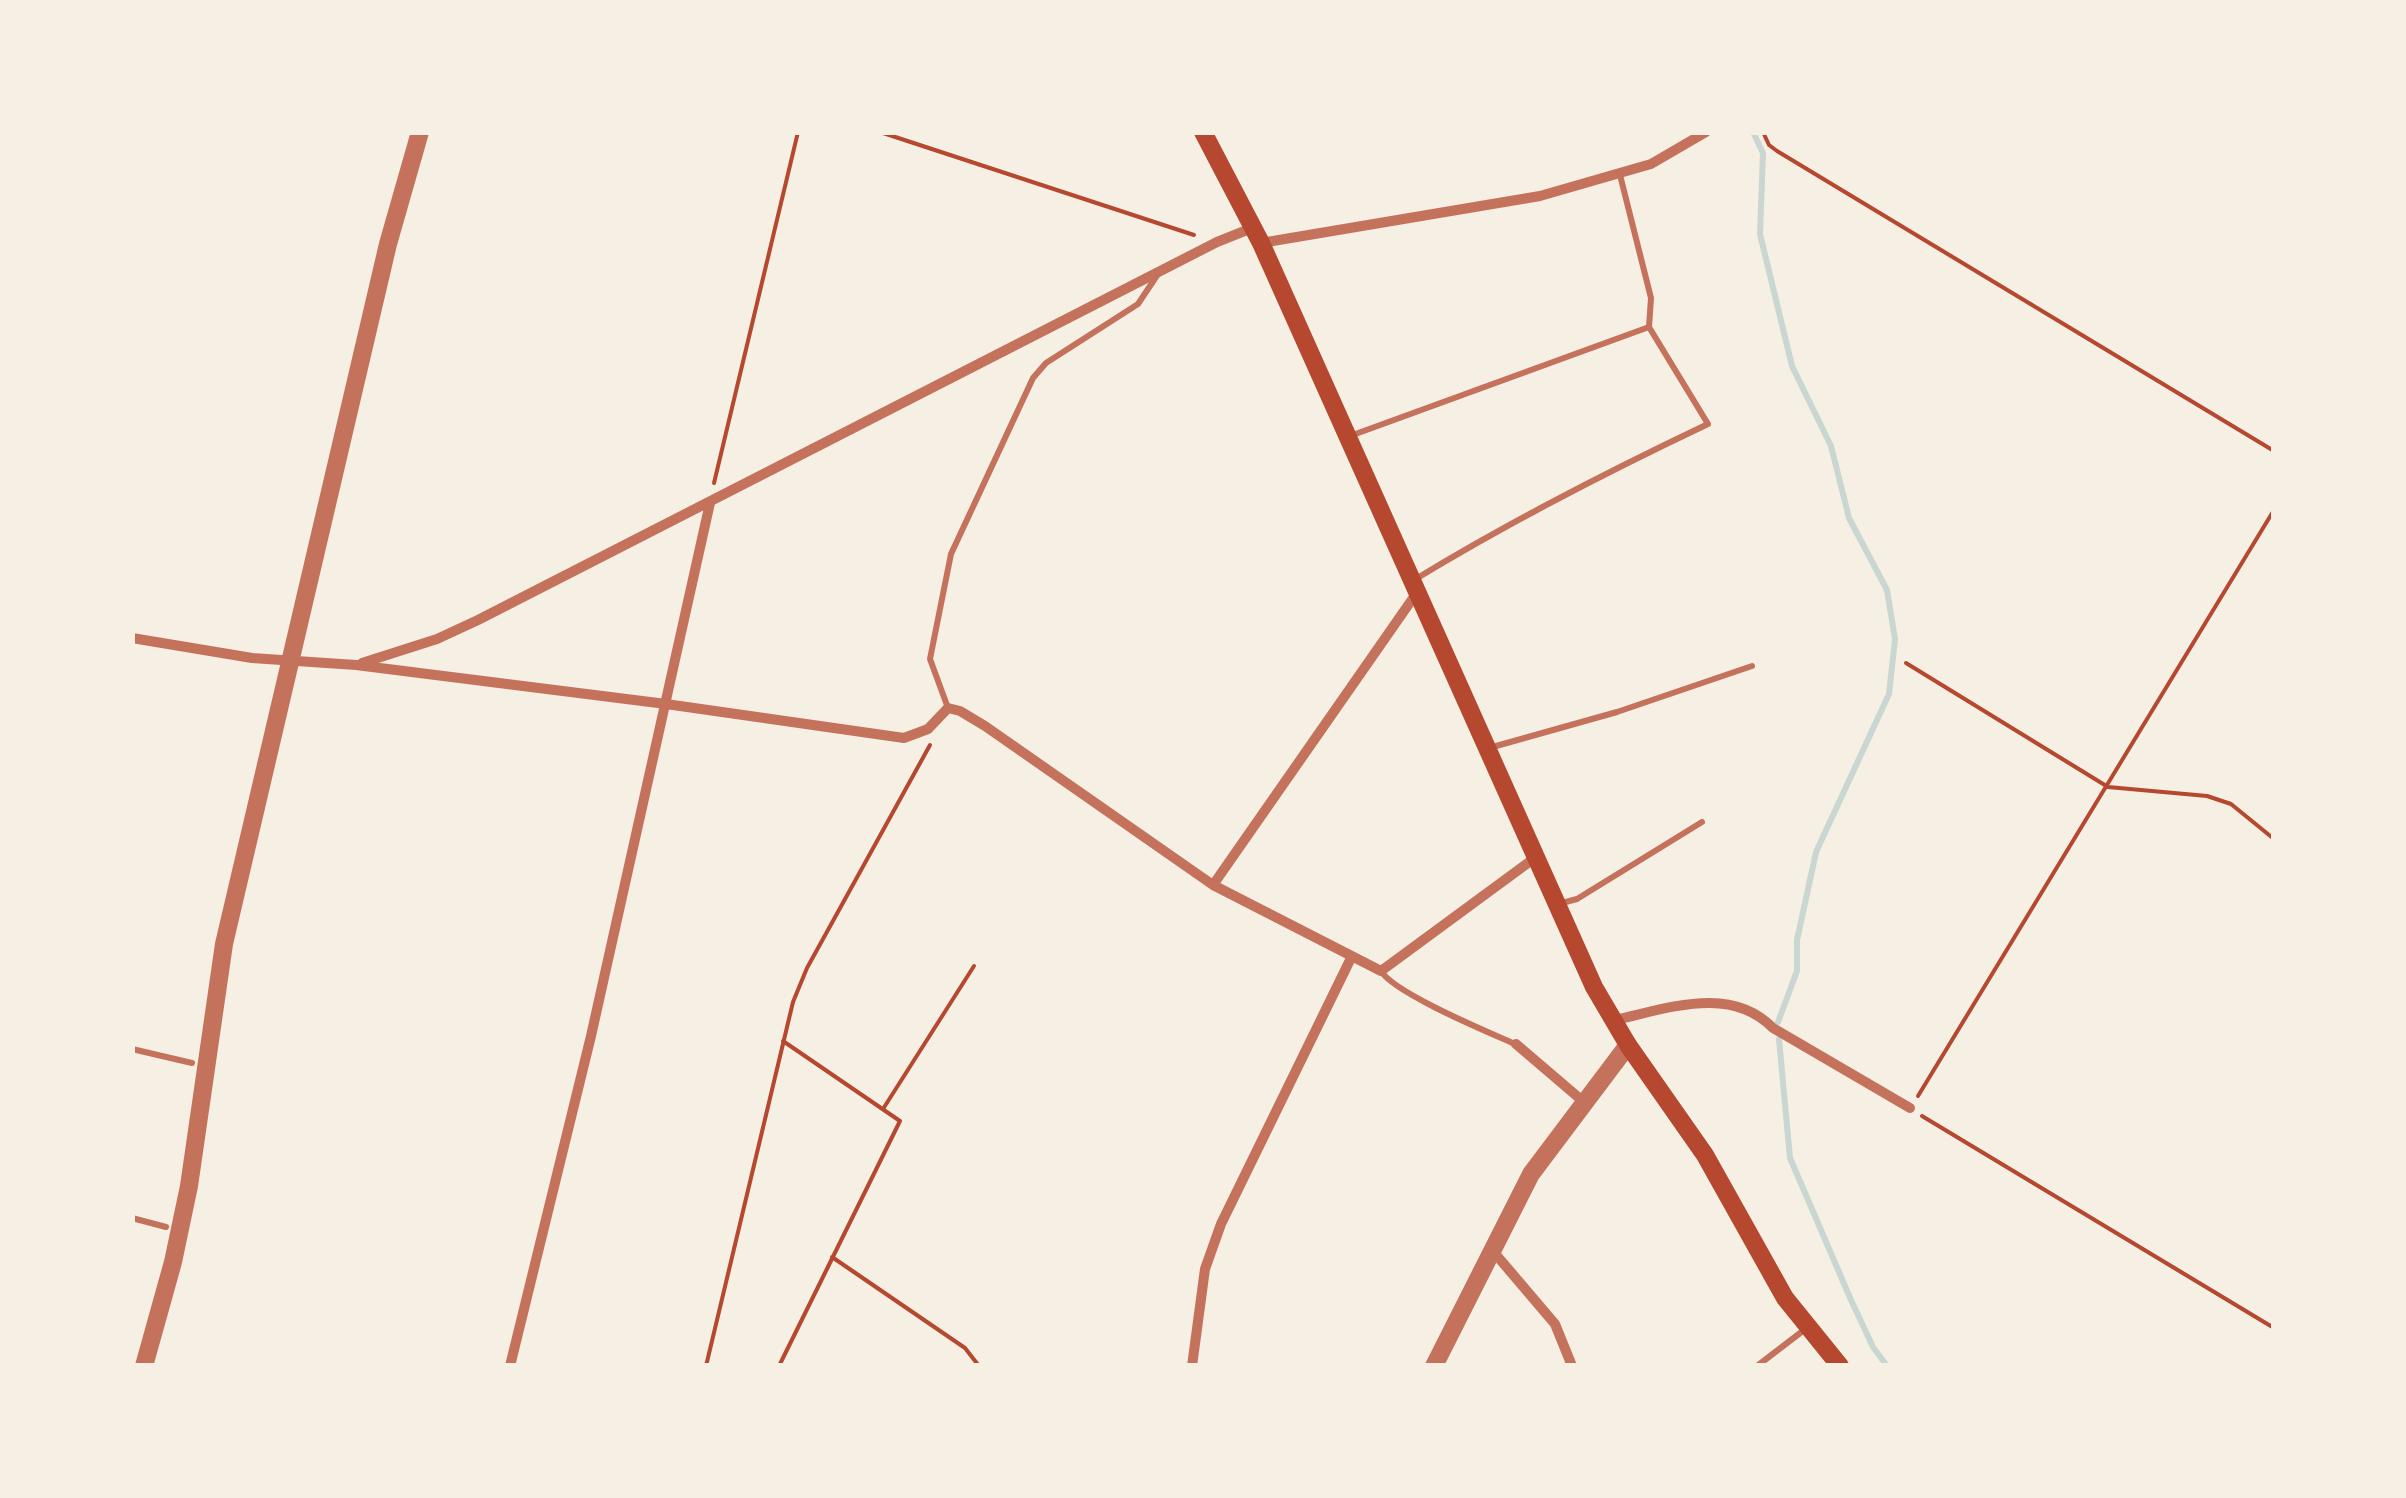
<!DOCTYPE html>
<style>
body{margin:0}
#map{position:relative;width:2406px;height:1498px;overflow:hidden;background:#f6efe4;font-family:Overpass,sans-serif}
canvas{display:block}
.frame{position:absolute;inset:0;border:135px solid #f6efe4;pointer-events:none}
</style>
<div id="map">
<canvas width="2406" height="1498"></canvas>
<div class="frame"></div>
</div>
<script>
const context = document.querySelector('canvas').getContext('2d');
context.lineJoin = 'round';
function strokePath(path, color, width, dash) {
  context.strokeStyle = color;
  context.lineWidth = width;
  context.lineCap = dash ? 'butt' : 'round';
  context.setLineDash(dash || []);
  context.stroke(path);
}
strokePath(new Path2D(`
 M1753 132 1763 153 1760 234 1792 366 1831 446 1849 518 1887 590 1895 639 1889 694 1816 852 1797 940V971L1778 1022
 M1779 1039 1790 1158 1851 1300 1873 1347 1887 1366`), '#c9d6d2', 6);
strokePath(new Path2D(`
 M880 132 1194 235
 M1763 132 1769 145 1777 151 2274 451
 M714 483 798 132
 M1906 663 2108 787 2207 796 2231 804 2274 839
 M1918 1096 2274 510
 M883 1109 974 966
 M1922 1116 2274 1328
 M832 1257 965 1348 979 1366
 M706 1366 793 1002 807 968 930 745
 M779 1366 900 1121 783 1041`), '#b5482f', 4);
strokePath(new Path2D(`
 M1350 436 1649 327 1651 298 1620 175
 M1414 580C1509 522 1607 472 1708 424L1649 327
 M948 708 930 659 951 554 1033 378 1046 363 1138 304 1158 274
 M1489 748 1617 712 1752 666
 M1558 904 1577 899 1702 822
 M1381 971C1394 993 1488 1032 1515 1044
 M132 1049 192 1063
 M132 1218 166 1227
 M1757 1366 1808 1327`), '#c5725c', 6);
strokePath(new Path2D(`
 M1261 243 1540 196 1651 164 1706 132
 M132 638 252 658 356 665 666 704 904 738 928 729 948 708 960 711 985 726 1213 885 1381 971 1536 857
 M362 663 437 639 478 620 1217 242 1252 228
 M1213 885 1418 591
 M1614 1020C1667 1009 1730 984 1773 1028L1910 1108
 M1516 1044 1585 1103
 M1492 1250 1555 1324 1572 1366
 M510 1366 591 1036 710 503
 M1192 1366 1205 1269 1221 1224 1352 956`), '#c5725c', 10);
strokePath(new Path2D(`
 M144 1366 173 1262 189 1186 224 944 388 244 420 132
 M1434 1366 1531 1174 1628 1045`), '#c5725c', 18);
strokePath(new Path2D(`
 M1203 132 1261 243 1594 987 1628 1045 1705 1155 1785 1298 1840 1366`), '#b5482f', 18);
</script>
